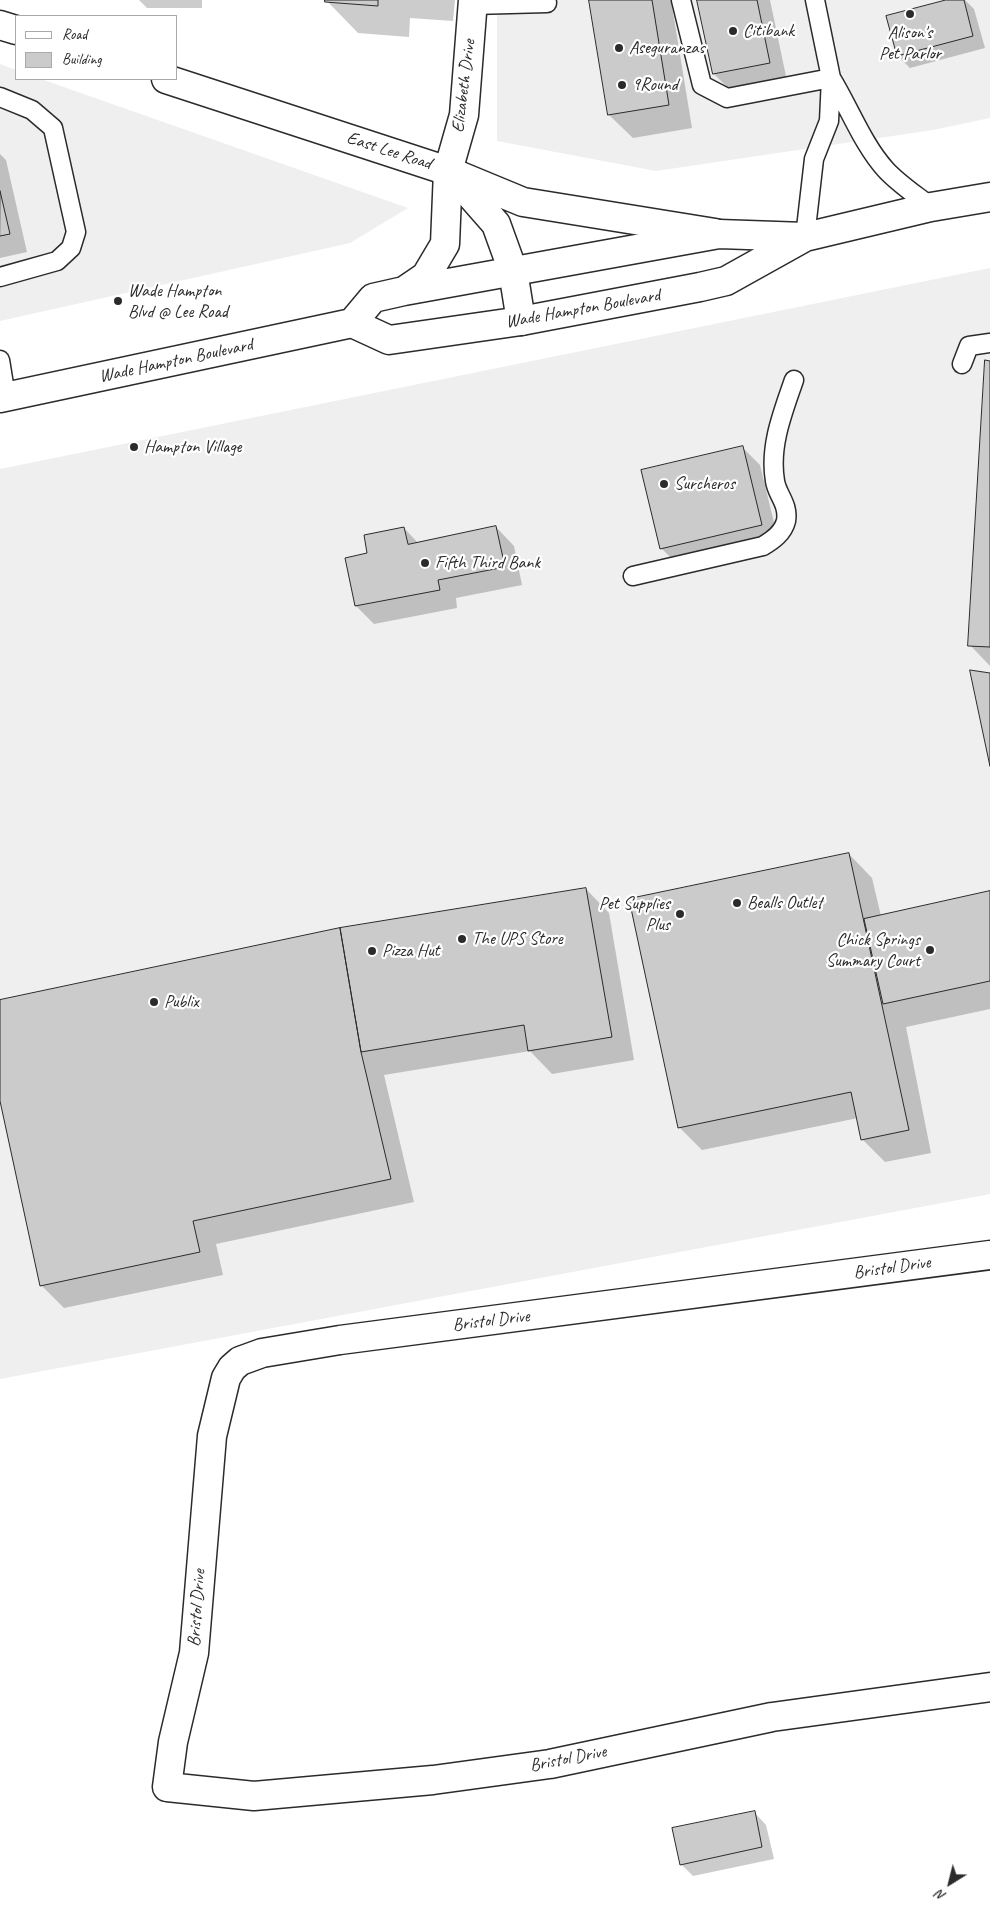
<!DOCTYPE html>
<style>
body{margin:0}
#map{position:relative;width:990px;height:1923px;overflow:hidden;background:#fff;font-family:Caveat,sans-serif}
canvas{display:block}
.legend{position:absolute;left:15px;top:15px;width:162px;height:65px;box-sizing:border-box;background:#fff;border:1px solid #aaa;margin:0;padding:6px 9px;list-style:none;font-size:15px;color:#2b2b2b}
.legend li{display:flex;align-items:center;gap:10px;height:25px}
.legend b{width:25px;border:1px solid #aaa}
.north{position:absolute;left:925px;top:1858px;width:50px;height:50px;-webkit-text-stroke:4px #fff;paint-order:stroke;rotate:216deg;font-size:14px;font-weight:700;line-height:20px;text-align:center;color:#2b2b2b}
.north::after{content:'';display:block;margin:auto;width:18px;height:22px;background:#2b2b2b;clip-path:polygon(50% 0,100% 100%,50% 72%,0 100%)}
</style>
<div id="map">
<canvas width="990" height="1923"></canvas>
<ul class="legend">
<li><b style="height:6px;background:#fff"></b>Road</li>
<li><b style="height:14px;background:#cbcbcb"></b>Building</li>
</ul>
<div class="north">N</div>
</div>
<script>
const context = document.querySelector('canvas').getContext('2d');
context.lineJoin = 'round';
function fillPath(path, color) {
  context.fillStyle = color;
  context.fill(path, 'evenodd');
}
function strokePath(path, color, width, dash) {
  context.strokeStyle = color;
  context.lineWidth = width;
  context.lineCap = dash ? 'butt' : 'round';
  context.setLineDash(dash || []);
  context.stroke(path);
}
function drawText(font, color, halo, rows, align = 'center') {
  context.font = font + ' Caveat,sans-serif';
  context.lineWidth = 4.5;
  context.setLineDash([]);
  context.textBaseline = 'middle';
  context.strokeStyle = halo;
  context.fillStyle = color;
  for (const [text, x, y, turn = 0] of rows) {
    context.save();
    context.translate(x, y);
    context.rotate((+turn || 0) * Math.PI / 180);
    context.textAlign = isNaN(turn) ? turn : align;
    if (halo) context.strokeText(text, 0, 0);
    context.fillText(text, 0, 0);
    context.restore();
  }
}
fillPath(new Path2D(`
 M497 0H990V118L933 130 656 171 497 141Z
 M0 64 16 70V79H41L408 208 350 243 0 321Z
 M990 268V1194L0 1379V469Z`), '#efefef');
fillPath(new Path2D(`
 M139 0H202V8H147Z
 M326 0H455L453 21 410 18 409 37 358 33Z
 M590 0H671L692 128 633 138 609 115Z
 M698 0H770L787 81 732 92 714 74Z
 M951 0H965L974 9 985 48 910 68 898 56Z
 M0 154 6 160 27 252 0 258Z
 M990 362V666L970 645Z
 M742 447 760 465 779 543 679 566 661 548Z
 M496 527 514 546 522 585 456 598 457 608 374 624 356 606 369 554 404 528 418 543Z
 M849 854 872 878 881 916 990 892V1009L906 1027 931 1153 885 1162 862 1139 858 1118 702 1150 679 1127Z
 M586 889 609 913 634 1060 552 1074 530 1051 384 1075 414 1202 216 1244 223 1275 64 1308 41 1285 0 1095V1001Z
 M754 1812 766 1825 774 1859 693 1876 681 1864Z`), '#0003');
const building = new Path2D(`
 M325 0H378V6L325 2Z
 M589 0H652L669 105 608 115Z
 M697 0H757L770 63 713 74Z
 M946 0H964L973 36 897 56 886 16Z
 M0 191 10 234 0 236Z
 M985 360 990 361V647L968 646Z
 M743 446 762 525 660 549 641 470Z
 M496 526 505 567 438 580 440 590 355 606 345 558 367 553 364 535 404 527 408 544Z
 M970 670 990 673V766Z
 M849 853 909 1130 861 1140 851 1092 678 1128 629 899Z
 M586 888 612 1037 528 1051 524 1025 361 1052 340 928Z
 M990 891V981L883 1004 864 919Z
 M340 928 361 1052 391 1179 193 1221 200 1252 40 1286 0 1101V1000Z
 M755 1811 762 1847 680 1865 672 1828Z`);
fillPath(building, '#cbcbcb');
strokePath(building, '#2b2b2b', 1);
const service = new Path2D(`
 M681 0 702 85 727 98 831 78 815 0
 M473 5 547 3
 M831 78C849 107 863 145 886 170 899 184 916 195 931 207
 M0 97 32 110 53 128 76 232 71 248 57 261 0 277
 M805 237 814 159 829 121 831 78
 M0 360 6 397
 M962 364 969 346 990 343
 M633 576 763 546C773 540 783 533 786 521 789 504 777 495 775 481 769 446 783 412 794 380`);
const minor = new Path2D(`
 M448 171 464 115 473 0
 M990 1255 340 1340 262 1353 240 1361 232 1368 226 1378 212 1436 194 1653 173 1742 167 1787 254 1796 433 1780 550 1764 772 1717 990 1687`);
const tertiary = new Path2D(`
 M0 25 16 30
 M166 79 448 171 523 202 715 233
 M453 175 496 224 513 271 521 321`);
const primary = new Path2D(`
 M404 291 426 276 445 244 448 171
 M352 323 373 298 404 291 719 234 805 237 931 207 990 197
 M0 398 352 323 389 340 521 321 700 287 726 281 805 237`);
strokePath(service, '#2b2b2b', 21);
strokePath(minor, '#2b2b2b', 31);
strokePath(tertiary, '#2b2b2b', 31);
strokePath(primary, '#2b2b2b', 31);
strokePath(service, '#fff', 18);
strokePath(minor, '#fff', 28);
strokePath(tertiary, '#fff', 28);
strokePath(primary, '#fff', 28);
for (const [x, y, r, color] of [
 [910,14,5,"#2b2b2b"],
 [733,31,5,"#2b2b2b"],
 [619,48,5,"#2b2b2b"],
 [622,85,5,"#2b2b2b"],
 [118,301,5,"#2b2b2b"],
 [134,447,5,"#2b2b2b"],
 [664,484,5,"#2b2b2b"],
 [425,563,5,"#2b2b2b"],
 [737,903,5,"#2b2b2b"],
 [680,914,5,"#2b2b2b"],
 [462,939,5,"#2b2b2b"],
 [930,950,5,"#2b2b2b"],
 [372,951,5,"#2b2b2b"],
 [154,1002,5,"#2b2b2b"]
]) {
  const dot = new Path2D();
  dot.arc(x, y, r, 0, 2 * Math.PI);
  context.fillStyle = color;
  context.fill(dot);
  strokePath(dot, '#fff', 2);
}
drawText('18px', '#2b2b2b', '#fff', [
 ["Citibank",743,31],
 ["Alison's",910,33,"center"],
 ["Pet Parlor",910,54,"center"],
 ["Aseguranzas",629,48],
 ["9Round",632,85],
 ["Wade Hampton",128,291],
 ["Blvd @ Lee Road",128,312],
 ["Hampton Village",144,447],
 ["Surcheros",674,484],
 ["Fifth Third Bank",435,563],
 ["Bealls Outlet",747,903],
 ["Pet Supplies",670,904,"right"],
 ["Plus",670,925,"right"],
 ["The UPS Store",472,939],
 ["Chick Springs",920,940,"right"],
 ["Summary Court",920,961,"right"],
 ["Pizza Hut",382,951],
 ["Publix",164,1002]
], 'left');
drawText('18px', '#2b2b2b', '#fff', [
 ["Elizabeth Drive",464,86,-83],
 ["East Lee Road",389,151,18],
 ["Wade Hampton Boulevard",583,309,-10],
 ["Wade Hampton Boulevard",176,361,-12],
 ["Bristol Drive",892,1268,-8],
 ["Bristol Drive",491,1321,-7],
 ["Bristol Drive",197,1608,-86],
 ["Bristol Drive",568,1759,-11]
]);
</script>
